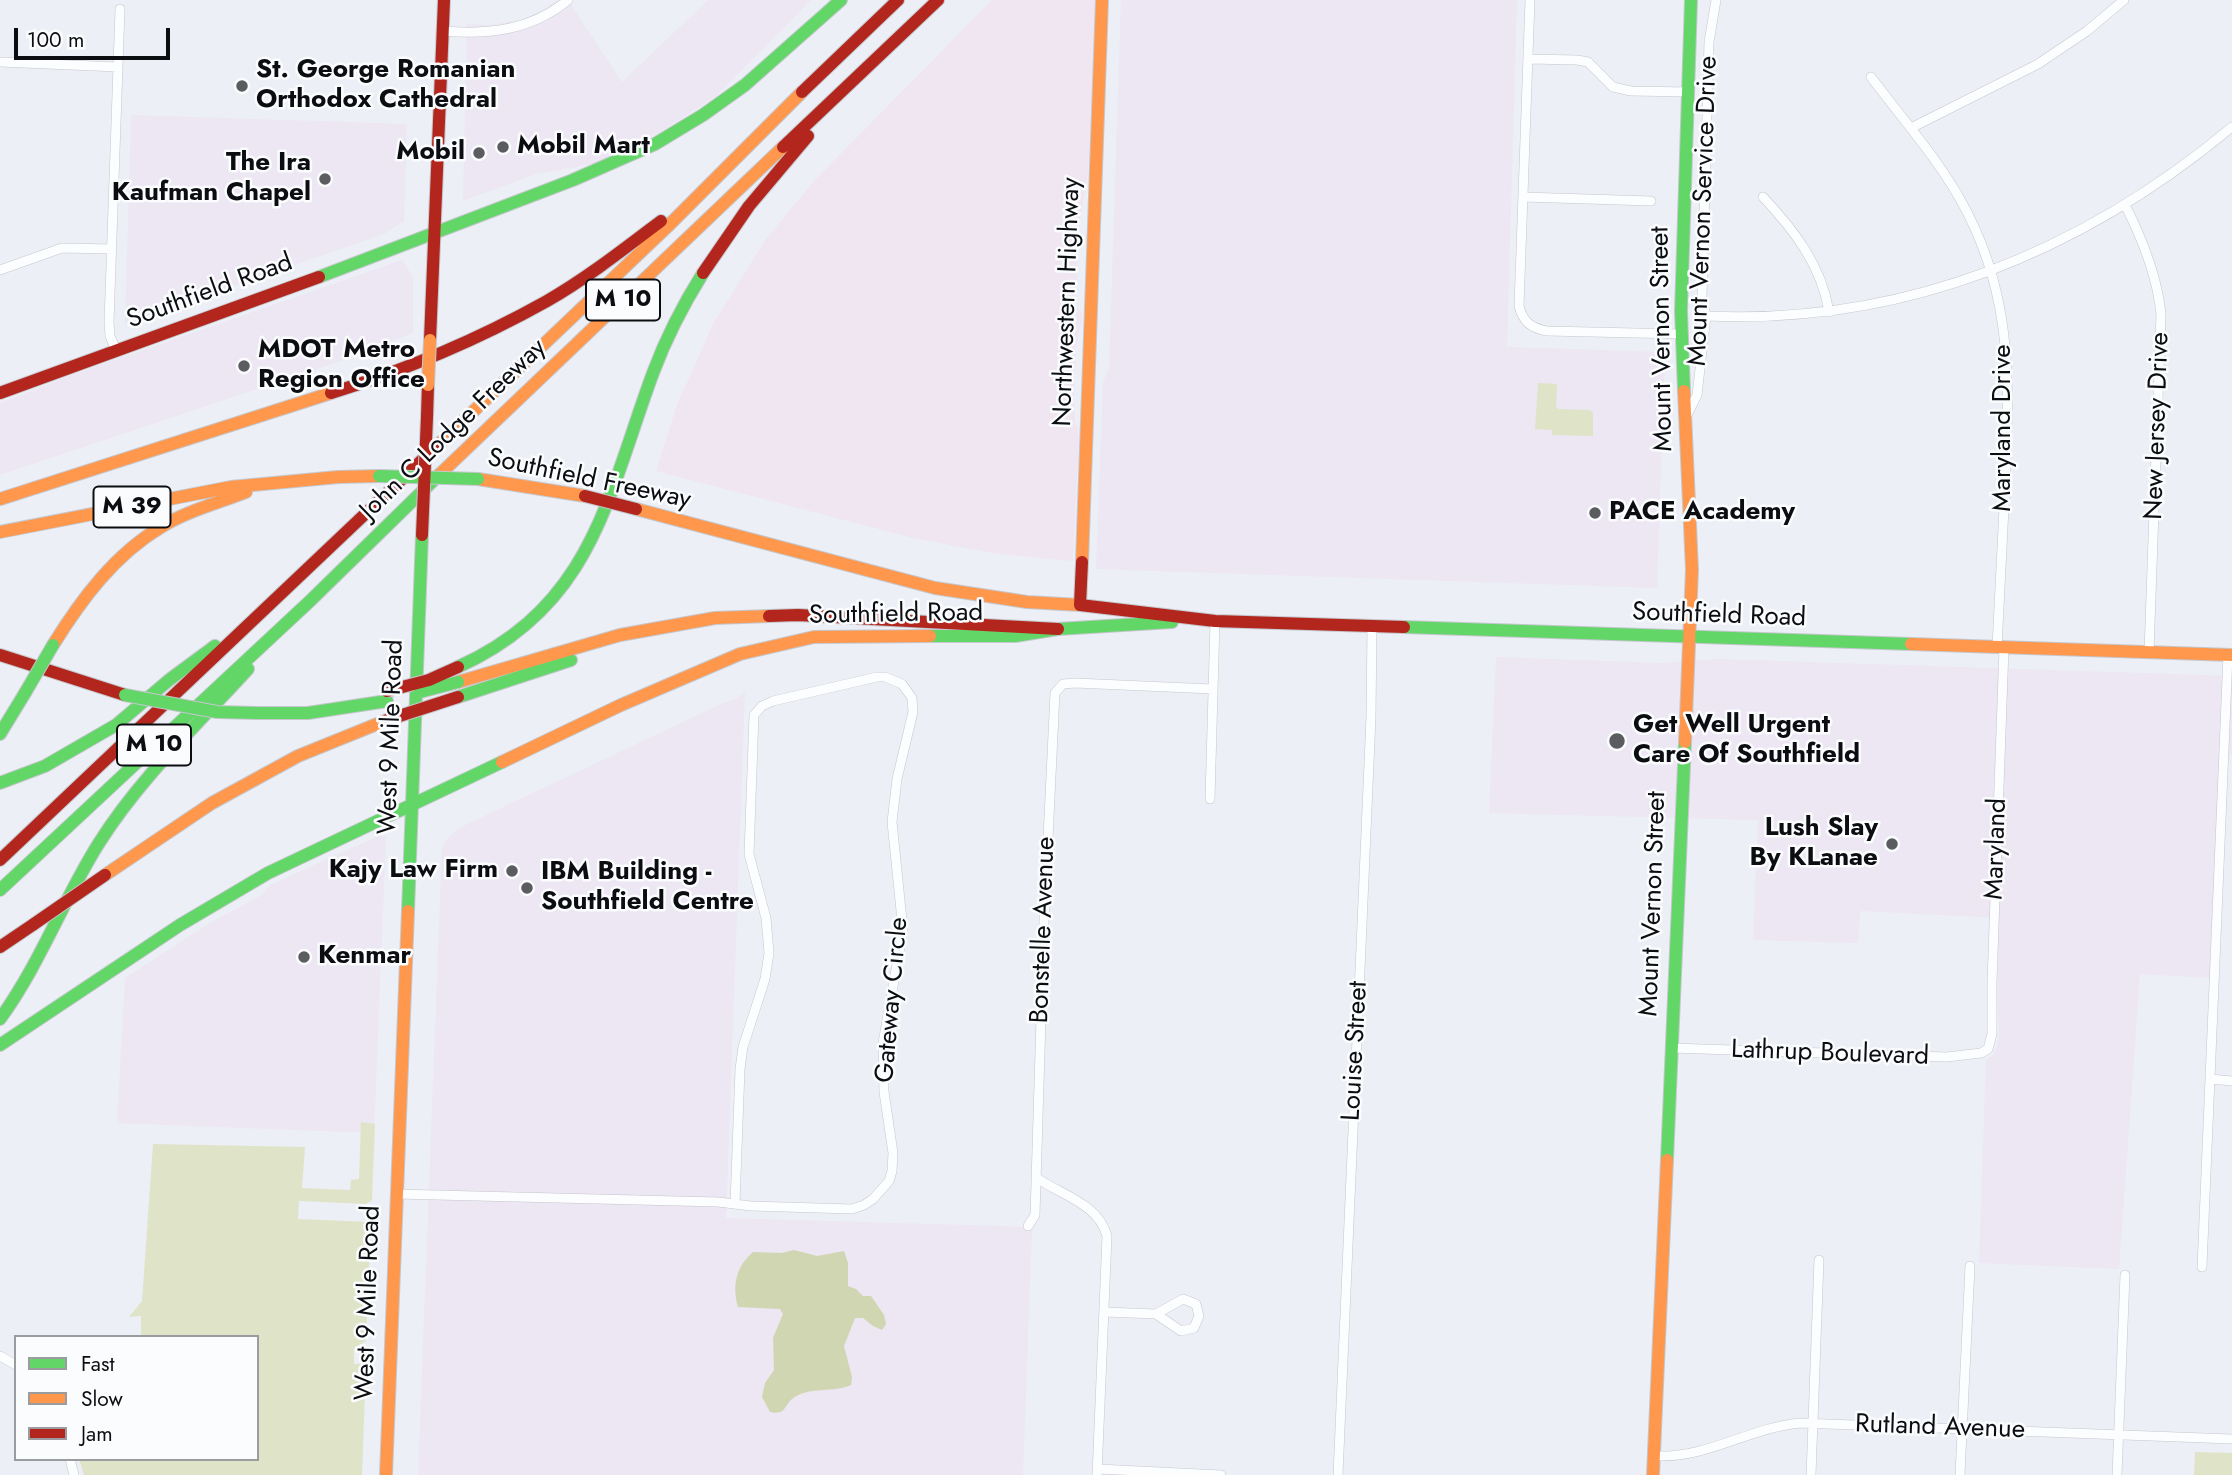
<!DOCTYPE html>
<style>
body{margin:0}
#map{position:relative;width:2232px;height:1475px;overflow:hidden;background:#eceff6;font-family:Jost,sans-serif}
canvas{display:block}
.legend{position:absolute;left:14px;top:1335px;width:245px;height:126px;box-sizing:border-box;background:#fafcfe;border:2px solid #9a9c9f;margin:0;padding:9px 12px;list-style:none;font-size:21px;color:#0b0d10}
.legend li{display:flex;align-items:center;gap:14px;height:35px}
.legend b{width:35px;border:2px solid #9a9c9f}
.scale{position:absolute;left:14px;top:28px;width:156px;height:32px;box-sizing:border-box;border:4px solid #0b0d10;border-top:0;padding-left:9px;font-size:21px;line-height:24px;white-space:nowrap;color:#0b0d10;-webkit-text-stroke:5px #fafcfe;paint-order:stroke}
</style>
<div id="map">
<canvas width="2232" height="1475"></canvas>
<ul class="legend">
<li><b style="height:9px;background:#63d668"></b>Fast</li>
<li><b style="height:9px;background:#ff974d"></b>Slow</li>
<li><b style="height:9px;background:#b3261e"></b>Jam</li>
</ul>
<div class="scale">100 m</div>
</div>
<script>
const context = document.querySelector('canvas').getContext('2d');
context.lineJoin = 'round';
function fillPath(path, color) {
  context.fillStyle = color;
  context.fill(path, 'evenodd');
}
function strokePath(path, color, width, dash) {
  context.strokeStyle = color;
  context.lineWidth = width;
  context.lineCap = dash ? 'butt' : 'round';
  context.setLineDash(dash || []);
  context.stroke(path);
}
function drawText(font, color, halo, rows, align = 'center') {
  context.font = font + ' Jost,sans-serif';
  context.lineWidth = 5;
  context.setLineDash([]);
  context.textBaseline = 'middle';
  context.strokeStyle = halo;
  context.fillStyle = color;
  for (const [text, x, y, turn = 0] of rows) {
    context.save();
    context.translate(x, y);
    context.rotate((+turn || 0) * Math.PI / 180);
    context.textAlign = isNaN(turn) ? turn : align;
    if (halo) context.strokeText(text, 0, 0);
    context.fillText(text, 0, 0);
    context.restore();
  }
}
fillPath(new Path2D(`
 M557 0H568L622 82 708 0H811L716 96 659 133 598 163 536 174 463 201 467 24 491 25 521 20 541 11Z
 M1121 0H1517L1507 347 1665 352 1657 588 1096 569 1103 383 1109 368Z
 M131 115 407 124 404 221 384 234 125 324Z
 M402 260 413 277V333L341 361 0 475V403L66 377Z
 M1496 657 1663 663 1718 659 2232 676V755H2220L2210 978 2140 974 2119 1269 1979 1263 1986 1060 1994 1055 1999 1038 1997 988 1999 918 1860 911 1858 943 1753 940 1758 820 1489 813Z
 M745 691 726 1218 1032 1227 1023 1475H418L442 848 449 837 459 828 723 703 736 699Z
 M378 836H386L374 1133 117 1123 125 978 208 924 262 895 270 885Z`), '#ede6f3');
fillPath(new Path2D(`
 M992 0H1098L1088 175 1079 225 1076 305 1082 314V319L1076 346 1074 397 1075 424 1078 428 1079 441 1073 561 992 553 913 538 656 471 677 405 714 322 766 239 814 181Z`), '#efe6f2');
fillPath(new Path2D(`
 M1538 383 1557 384 1556 407 1559 409 1590 410 1593 413V436L1552 435V430L1535 429Z
 M361 1122 375 1124 372 1200 366 1204 299 1201 298 1219 371 1222 366 1341 354 1348V1364H366L362 1475H84L79 1459H257V1337H141V1316L129 1317 142 1301 153 1144 305 1147 302 1188 350 1190 351 1180 359 1179Z
 M2195 1452 2232 1453V1475H2194Z`), '#dfe4c8');
fillPath(new Path2D(`
 M794 1250 817 1256 844 1251 848 1263V1286L856 1289 863 1296H871L884 1315 886 1324 882 1330 873 1326 863 1318H855L844 1346 852 1377 851 1385C834 1393 808 1386 792 1399 783 1407 786 1415 770 1412L762 1397 765 1383 774 1370 773 1338 783 1314 780 1309 738 1307C732 1285 736 1267 753 1252L782 1253Z`), '#d0d6b1');
const street = new Path2D(`
 M1530 0 1519 306C1523 322 1531 328 1547 331L1681 334
 M443 31C489 35 532 30 568 0
 M1528 59 1577 60 1588 62 1613 87 1631 91 1689 92
 M0 62 118 67
 M1871 77C1904 121 1942 163 1967 212 2014 303 2009 389 2005 488 2002 541 2000 594 1997 647
 M1911 128 2038 64 2087 31 2124 0
 M1523 197 1651 201
 M1763 197C1794 230 1822 266 1829 312
 M2125 205C2143 240 2157 275 2161 314L2149 652
 M0 270 62 248 112 249
 M1706 316C1904 325 2082 252 2232 127
 M116 350 110 336 109 322 120 9
 M1686 417 1697 395 1706 316 1702 297 1709 42 1716 0
 M1210 799 1215 621
 M1671 1048 1947 1057 1981 1053 1988 1049 1992 1034V982L2004 648
 M2210 1079 2232 1081
 M1037 1178C1061 1195 1099 1204 1107 1236L1097 1475
 M396 1194 718 1202 751 1206 852 1209 864 1205 873 1199 889 1181 892 1171 893 1153 884 1092 883 1043 903 930 892 822 897 779 913 712 912 698 902 684 885 677H877L773 701 762 706 754 715 749 854 766 918 769 953 765 979 743 1047 740 1069 735 1204
 M1028 1226 1035 1215 1044 921 1055 693 1063 684 1075 683 1213 689
 M2202 1267 2228 655
 M1105 1312 1156 1314 1181 1331 1194 1328 1199 1316 1196 1304 1183 1299 1156 1314
 M0 1356 16 1365
 M1654 1456C1710 1458 1745 1429 1800 1423L2232 1439
 M70 1459 74 1475
 M1098 1469 1221 1475
 M1338 1475 1371 717 1372 626
 M1811 1475 1819 1260
 M1960 1475 1970 1266
 M2117 1475 2125 1275`);
const fast = new Path2D(`
 M319 277 573 180 655 144 703 115 745 85 841 0
 M1684 391 1681 311 1691 0
 M1404 627 1911 644
 M930 636H1015L1058 629 1172 622
 M458 667C593 606 607 497 653 373 666 338 683 305 703 273
 M458 697 571 660
 M257 713H308L387 701
 M0 734 25 693
 M0 783 45 766 116 725 169 680 215 646
 M0 890 310 601 440 474
 M408 911 422 535
 M0 1019C40 964 63 900 99 843 140 778 197 725 248 669
 M0 1045 180 925 268 873 502 762
 M1667 1160 1685 742`);
const slow = new Path2D(`
 M1684 391 1692 570 1685 742
 M440 443 667 227 802 92
 M440 474 783 147
 M478 479 585 496
 M0 499 331 393
 M636 509 935 588 1027 602 1080 605
 M0 532 231 487 338 477 379 476
 M1082 562 1102 0
 M1911 644 2232 655
 M53 645C81 600 114 555 161 527 187 511 218 503 246 492
 M458 682 620 635 715 618 769 616
 M502 762 621 705 740 654 814 637 930 636
 M105 875 212 803 298 756 387 720
 M386 1475 408 911
 M1653 1475 1667 1160`);
const jam = new Path2D(`
 M802 92 898 0
 M783 147 938 0
 M703 273 749 206 808 136
 M430 340 444 0
 M0 393 319 277
 M331 393C406 370 479 339 547 301 587 278 624 249 661 221
 M427 417 428 385
 M1082 562 1080 605 1215 621 1404 627
 M769 616 798 615 1058 629
 M0 655 125 695
 M0 860 440 443
 M0 947 34 924`);
strokePath(street, '#c4c7cc', 10);
strokePath(fast, '#c4c7cc', 14);
strokePath(slow, '#c4c7cc', 14);
strokePath(jam, '#c4c7cc', 14);
strokePath(street, '#fcfdfe', 9);
strokePath(fast, '#63d668', 12);
strokePath(slow, '#ff974d', 12);
strokePath(jam, '#b3261e', 12);
const fastBridge = new Path2D(`
 M379 476 478 479
 M420 692 458 682
 M25 693 53 645
 M125 695 217 712 257 713`);
const slowBridge = new Path2D(`
 M428 385 430 340`);
const jamBridge = new Path2D(`
 M585 496 636 509
 M422 535 427 417
 M387 691 429 680 458 667
 M387 720 458 697
 M34 924 105 875`);
strokePath(fastBridge, '#c4c7cc', 14, []);
strokePath(slowBridge, '#c4c7cc', 14, []);
strokePath(jamBridge, '#c4c7cc', 14, []);
strokePath(fastBridge, '#63d668', 12);
strokePath(slowBridge, '#ff974d', 12);
strokePath(jamBridge, '#b3261e', 12);
for (const [x, y, r, color] of [
 [242,86,7,"#5a5c60"],
 [503,147,7,"#5a5c60"],
 [479,153,7,"#5a5c60"],
 [325,179,7,"#5a5c60"],
 [244,366,7,"#5a5c60"],
 [1595,513,7,"#5a5c60"],
 [1617,741,9,"#5a5c60"],
 [1892,844,7,"#5a5c60"],
 [512,871,7,"#5a5c60"],
 [527,888,7,"#5a5c60"],
 [304,957,7,"#5a5c60"]
]) {
  const dot = new Path2D();
  dot.arc(x, y, r, 0, 2 * Math.PI);
  context.fillStyle = color;
  context.fill(dot);
  strokePath(dot, '#fafcfe', 2.5);
}
for (const [x, y, w] of [
 [623,300,74],
 [132,507,77],
 [154,745,74]
]) {
  const box = new Path2D();
  box.roundRect(x - w / 2, y - 20.5, w, 41, 5);
  context.fillStyle = '#fafcfe';
  context.fill(box);
  strokePath(box, '#0b0d10', 2);
}
drawText('bold 24px', '#0b0d10', null, [
 ["M 10",623,300],
 ["M 39",132,507],
 ["M 10",154,745]
]);
drawText('bold 26px', '#0b0d10', '#fafcfe', [
 ["St. George Romanian",256,71],
 ["Orthodox Cathedral",256,101],
 ["Mobil Mart",517,147],
 ["Mobil",465,153,"right"],
 ["The Ira",311,164,"right"],
 ["Kaufman Chapel",311,194,"right"],
 ["MDOT Metro",258,351],
 ["Region Office",258,381],
 ["PACE Academy",1609,513],
 ["Get Well Urgent",1633,726],
 ["Care Of Southfield",1633,756],
 ["Lush Slay",1878,829,"right"],
 ["By KLanae",1878,859,"right"],
 ["Kajy Law Firm",498,871,"right"],
 ["IBM Building -",541,873],
 ["Southfield Centre",541,903],
 ["Kenmar",318,957]
], 'left');
drawText('26px', '#0b0d10', '#fafcfe', [
 ["Mount Vernon Service Drive",1704,211,-88],
 ["Southfield Road",210,292,-20],
 ["Northwestern Highway",1068,302,-88],
 ["Mount Vernon Street",1663,339,-91],
 ["New Jersey Drive",2158,426,-88],
 ["Maryland Drive",2004,428,-90],
 ["John C Lodge Freeway",454,430,-44],
 ["Southfield Freeway",589,480,12],
 ["Southfield Road",896,615,-1],
 ["Southfield Road",1719,616,2],
 ["West 9 Mile Road",392,737,-88],
 ["Maryland",1997,849,-88],
 ["Mount Vernon Street",1654,904,-88],
 ["Bonstelle Avenue",1044,930,-88],
 ["Gateway Circle",893,1000,-85],
 ["Louise Street",1356,1051,-87],
 ["Lathrup Boulevard",1830,1054,2],
 ["West 9 Mile Road",369,1303,-88],
 ["Rutland Avenue",1940,1428,2]
]);
</script>
